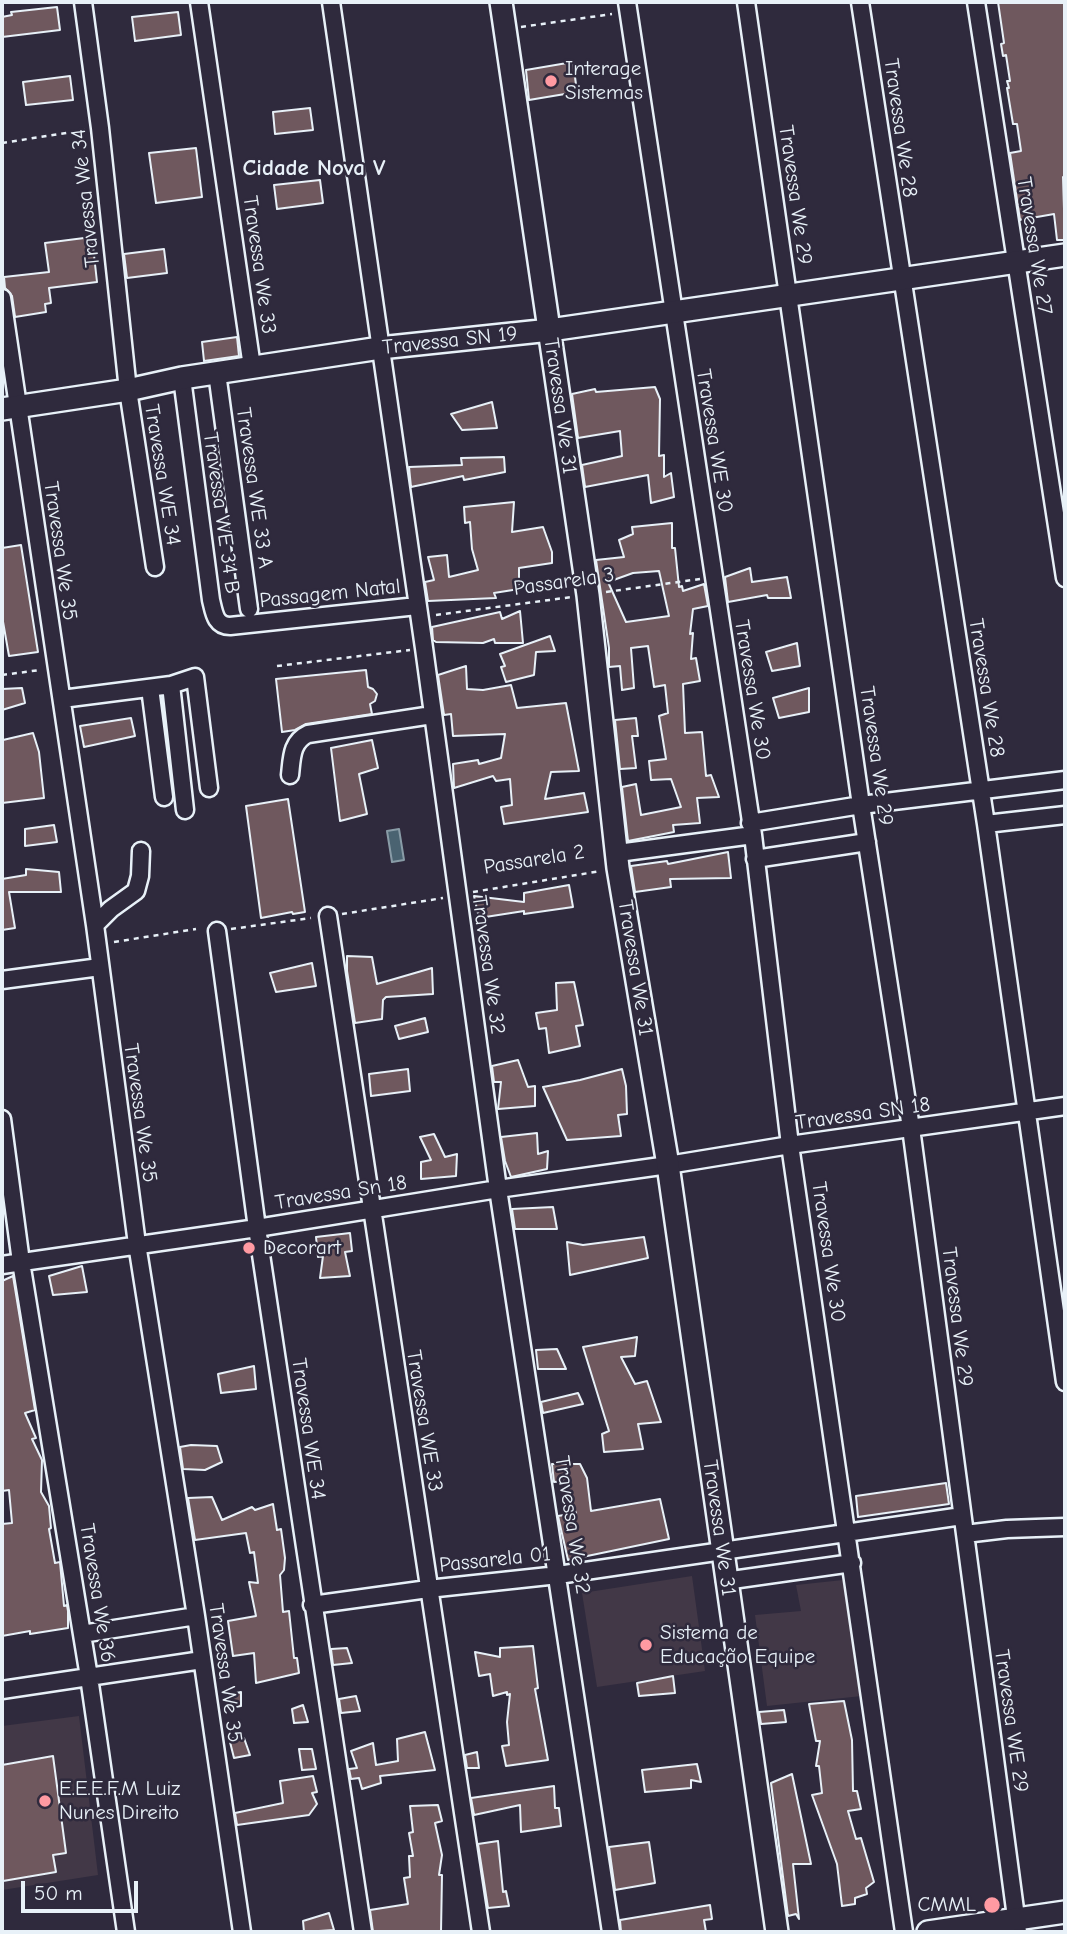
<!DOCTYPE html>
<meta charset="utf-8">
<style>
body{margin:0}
#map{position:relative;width:1067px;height:1934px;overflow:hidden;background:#2f2a3d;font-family:"Comic Neue",sans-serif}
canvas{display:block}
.frame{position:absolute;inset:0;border:4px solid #e8f1f8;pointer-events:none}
.scale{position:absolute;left:21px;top:1881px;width:117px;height:32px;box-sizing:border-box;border:4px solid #e8f1f8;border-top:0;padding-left:9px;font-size:21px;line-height:24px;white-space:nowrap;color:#e8f1f8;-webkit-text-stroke:5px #2f2a3d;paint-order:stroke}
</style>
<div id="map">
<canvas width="1067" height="1934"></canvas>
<div class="frame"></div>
<div class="scale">50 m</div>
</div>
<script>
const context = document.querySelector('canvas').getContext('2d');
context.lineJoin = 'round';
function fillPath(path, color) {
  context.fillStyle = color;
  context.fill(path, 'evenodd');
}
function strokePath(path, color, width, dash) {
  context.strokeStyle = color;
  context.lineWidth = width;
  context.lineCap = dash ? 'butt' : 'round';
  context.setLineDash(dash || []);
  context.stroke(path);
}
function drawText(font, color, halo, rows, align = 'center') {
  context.font = font + ' "Comic Neue",sans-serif';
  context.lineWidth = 5;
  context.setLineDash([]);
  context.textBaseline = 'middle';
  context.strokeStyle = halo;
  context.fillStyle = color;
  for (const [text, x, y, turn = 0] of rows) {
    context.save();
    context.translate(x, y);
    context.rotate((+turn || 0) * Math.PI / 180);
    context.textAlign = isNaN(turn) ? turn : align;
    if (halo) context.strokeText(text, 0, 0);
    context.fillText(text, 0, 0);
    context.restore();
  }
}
fillPath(new Path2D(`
 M692 1576 705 1671 597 1687 582 1593Z
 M843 1580 862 1696 767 1706 755 1615 801 1611 796 1585Z
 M79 1716 98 1875 2 1890V1726Z`), '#423847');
const water = new Path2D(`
 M399 829 404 860 392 862 387 831Z`);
fillPath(water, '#4a6371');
strokePath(water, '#899ca7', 2);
const building = new Path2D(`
 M998 2H1065V177H1063L1065 240H1057L1054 214 1020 220 1010 153 1021 151 1017 124H1013L1007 88H1009L1007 81H1010L1006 55 1003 56 1001 44 1004 43Z
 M57 7 60 30 2 37V17L12 15 11 12Z
 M178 12 181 35 135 41 132 17Z
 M573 62 577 92 529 100 526 70Z
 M70 76 73 100 26 105 23 82Z
 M310 108 313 130 275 134 273 112Z
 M196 148 202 197 156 203 149 153Z
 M320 180 323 203 277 209 274 185Z
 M92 237 97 282 49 288 51 303 45 304 46 312 15 317 12 296 5 288 4 277 49 272 45 243Z
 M164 249 167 273 127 278 124 254Z
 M237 337 239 356 204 361 202 342Z
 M655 387 660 399 659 456 664 455V477L671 473 674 497 651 503 648 475 585 487 582 465 622 456 620 431 578 438 572 394 595 389 596 392Z
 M492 402 497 428 462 430 451 414Z
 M504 457 505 472 464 480 463 476 411 487 409 467 462 465 461 458Z
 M514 502 512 532 543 527 552 552V563L519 568V589L494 593 496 598 428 601 425 582 434 580 428 557 447 555 449 577 478 570 472 549 470 522 465 523 464 507Z
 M672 523V548H675L679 587 682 586 683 591 704 584 708 606 693 609 690 634 693 633 691 659 696 658 700 681 683 684 685 733 702 732 706 776 711 775 719 797 697 798 700 823 673 825 674 832 628 841 622 787 636 784 641 815 681 807 671 779 651 780 649 761 666 759 659 716 668 713 665 685 654 687 648 646 631 648 634 688 622 690 620 666 609 667V648L596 560 624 557 619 540 633 534 632 527ZM659 571 669 616 626 622 608 582 633 573Z
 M21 545 38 652 9 656 2 616V548Z
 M750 568 752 582 787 577 791 598H768L767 595 728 602 725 577Z
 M520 611 523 643H495L494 639 483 643 436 642 433 640 432 627 500 612 502 619Z
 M550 636 555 651 536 652 534 675 506 682 501 667 505 666 500 654Z
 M797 643 800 666 772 671 766 652Z
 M466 666 467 689 483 690 511 685 517 708 566 703 579 771 551 772 545 799 584 793 588 812 504 824 501 807 512 805 510 779 496 781 493 776 454 788 453 764 478 760 479 764 501 758 505 734 453 736 451 714 444 715 438 675Z
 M366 670 368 687 373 689 377 694 375 701 370 704 372 714 306 724 295 730 282 732 276 679Z
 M22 688 25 703 2 710V689Z
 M809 688V712L779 718 773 698Z
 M131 718 135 736 84 747 80 726Z
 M636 718 638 736H632L636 768 620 769 615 720Z
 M33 733 39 752 44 798 2 803 3 740Z
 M372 740 378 768 359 774 367 814 340 821 331 748Z
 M288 799 305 912 293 914 292 912 261 918 246 806Z
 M54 825 57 842 25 846V829Z
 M728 852 731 878 670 879 671 887 635 892 631 866 667 861 668 864Z
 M26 869 59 872 61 892H9L15 928 2 930V879L26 875Z
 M569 885 573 907 524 914V911L479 918 474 896 524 902V893Z
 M347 956 372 957 377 984 432 968 433 994 386 997 383 1000 382 1019 355 1023 347 971Z
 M312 963 316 986 276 992 270 973Z
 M574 982 583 1025 576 1026 580 1046 549 1053 546 1028 539 1029 536 1013 557 1010 556 983Z
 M425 1018 428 1032 399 1039 395 1026Z
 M518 1060 528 1087 535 1086V1106L498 1109 501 1082H494L492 1066Z
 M408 1069 410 1091 371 1096 369 1074Z
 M622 1069 626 1086 627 1114 618 1115 621 1136 567 1140 543 1087 580 1080Z
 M537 1133 538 1154 548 1151 547 1169 511 1177 505 1161 501 1137Z
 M434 1134 445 1157 457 1154 456 1176 421 1179V1162L431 1160 420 1137Z
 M553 1207 557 1229H515L512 1209Z
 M350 1233 352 1251 345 1252 350 1276 320 1278 323 1256 318 1257 316 1237Z
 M644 1237 648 1258 570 1275 567 1242 583 1245Z
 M82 1266 87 1292 53 1295 49 1276Z
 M13 1276 35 1410 25 1413 36 1438 32 1439 42 1460 41 1492 49 1506 51 1528 49 1529 55 1563 60 1562 64 1606 67 1605 68 1611V1628L30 1634V1631L2 1636V1524L12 1523 9 1490 2 1491V1281Z
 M637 1337 635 1356 621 1357 635 1384 647 1381 661 1422 638 1424 643 1449 604 1452 602 1434 609 1431 583 1347Z
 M557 1349 566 1369H538L536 1350Z
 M254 1366 256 1389 221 1393 218 1374Z
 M578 1393 583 1404 543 1413 541 1402Z
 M191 1445 217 1446 222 1462 205 1470 183 1469 180 1447Z
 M552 1464H580L587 1478 591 1511 660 1499 669 1539 568 1560 558 1516 576 1513 564 1481 554 1482Z
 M946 1483 949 1504 858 1517 856 1496Z
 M212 1497 222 1520 252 1507 255 1510 273 1504 277 1530 281 1529 285 1558 284 1570 280 1575 283 1612 289 1611 294 1658H297L299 1673 256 1683 254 1653 233 1656 228 1621 256 1616 249 1582 258 1583 254 1552 250 1553 246 1533 195 1540 188 1498Z
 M533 1646 538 1688 535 1689 548 1760 506 1766 502 1746 509 1745 507 1722 510 1694 507 1695V1692L493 1696 490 1674 479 1676 475 1652 500 1657V1648Z
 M347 1648 352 1663 333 1665 331 1649Z
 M673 1676 675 1693 639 1696 637 1683Z
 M241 1692V1706L228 1708 227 1695Z
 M356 1696 360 1711 341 1713 339 1699Z
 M844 1701 852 1740 853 1791H857L861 1809 848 1811 856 1839 861 1838 874 1882 866 1888 867 1894 855 1898V1904L842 1906 837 1864 812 1795 822 1793 819 1766H816L820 1741H816L809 1704Z
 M303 1705 308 1722 294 1723 292 1709Z
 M784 1710 786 1722 761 1724 759 1712Z
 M425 1732 435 1770 380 1776 381 1783 362 1789 359 1778 351 1779 349 1769 357 1768 351 1751 373 1743 376 1765 398 1761 397 1739Z
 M229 1738H244L250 1755 234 1758Z
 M299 1749H312L316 1769 302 1770Z
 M477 1752 479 1768H467L465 1755Z
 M53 1756 66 1853 53 1855 56 1872 3 1881 2 1765Z
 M697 1764 701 1782 691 1780V1788L645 1792 642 1770Z
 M792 1774 811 1864H793L799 1919 796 1914 788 1916 771 1783Z
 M313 1776 317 1792 312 1793 317 1804 309 1815 237 1825 235 1813 283 1803 280 1781Z
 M554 1786 555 1808H559L561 1826 521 1832 520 1805 474 1815 471 1798Z
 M438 1805 442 1821 435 1823 442 1855 439 1875H442L441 1932H373L370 1910 408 1904 404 1878 410 1877 409 1856H413L409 1833 413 1832 410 1806Z
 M498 1841 503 1892 506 1891 509 1906 488 1908 478 1844Z
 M649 1842 655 1883 615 1890 609 1847Z
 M710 1905 712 1919 704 1920 706 1932H621L620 1920Z
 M329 1913 334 1930 304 1932 303 1921Z`);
fillPath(building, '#6f585e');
strokePath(building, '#e8f1f8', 2);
const minor = new Path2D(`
 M83 2 100 128 128 390 155 567
 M199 2 252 367
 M331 2 424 648 498 1189 611 1932
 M627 2 753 835 790 1145 904 1932
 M746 2 861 805 911 1128 1018 1932
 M860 2 986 824 1065 1382
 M976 2 1065 578
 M2 298 95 925 137 1244 196 1616 242 1932
 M217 373 249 609
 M182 378 211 600C214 612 215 626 230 626L417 606
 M171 685 185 810
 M150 688 164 797
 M62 699 171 685 195 677 209 788
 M290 775C292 758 291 742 308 734L432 715
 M750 823 861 805 1065 780
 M986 824 1065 815
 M618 853 753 835
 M755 859 867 842
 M328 916 481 1932
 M95 925 111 909 136 891 140 876 141 851
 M217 931 257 1228 363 1932
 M2 980 100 967
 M2 1119 21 1262 89 1677 126 1932
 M2 1265 257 1228 498 1189 668 1165 790 1145 1065 1106
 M965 1534 1007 1529 1065 1527
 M725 1581 852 1563
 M312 1605 428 1589 558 1575 962 1516
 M82 1634 196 1616
 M2 1690 202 1660`);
const major = new Path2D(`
 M501 2 588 595 618 868 668 1165 777 1932
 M2 409 128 390 182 378 380 348 550 330 1065 255
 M928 1932 1065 1912`);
strokePath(minor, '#e8f1f8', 21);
strokePath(major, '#e8f1f8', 26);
strokePath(new Path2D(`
 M521 27 612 14
 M2 143 85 130
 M606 592 700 579
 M436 615 572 597
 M277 666 410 650
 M2 675 40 670
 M473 892 601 871
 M342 914 443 898
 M231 929 311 918
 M114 942 196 929`), '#e8f1f8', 2.5, [5, 5]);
strokePath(minor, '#2f2a3d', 16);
strokePath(major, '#2f2a3d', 21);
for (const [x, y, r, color] of [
 [551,81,7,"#ff9aa2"],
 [249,1248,7,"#ff9aa2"],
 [646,1645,7,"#ff9aa2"],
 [45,1801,7,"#ff9aa2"],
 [992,1905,9,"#ff9aa2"]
]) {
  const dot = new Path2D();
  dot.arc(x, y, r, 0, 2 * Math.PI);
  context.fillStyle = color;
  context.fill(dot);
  strokePath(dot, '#2f2a3d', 2.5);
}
drawText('21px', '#e8f1f8', '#2f2a3d', [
 ["Interage",565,69],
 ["Sistemas",565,93],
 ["Decorart",263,1248],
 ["Sistema de",660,1633],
 ["Educação Equipe",660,1657],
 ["E.E.E.F.M Luiz",59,1789],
 ["Nunes Direito",59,1813],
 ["CMML",976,1905,"right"]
], 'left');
drawText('21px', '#e8f1f8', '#2f2a3d', [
 ["Travessa We 28",900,128,82],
 ["Travessa We 29",795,195,82],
 ["Travessa We 34",86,198,-96],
 ["Travessa We 27",1034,246,81],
 ["Travessa We 33",259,265,82],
 ["Travessa SN 19",450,341,-6],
 ["Travessa We 31",560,406,82],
 ["Travessa WE 30",714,441,81],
 ["Travessa WE 34",162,475,81],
 ["Travessa WE 33 A",254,488,82],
 ["Travessa WE 34 B",221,513,82],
 ["Travessa We 35",60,551,82],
 ["Passarela 3",564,582,-8],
 ["Passagem Natal",330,594,-6],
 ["Travessa We 28",986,688,81],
 ["Travessa We 30",752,690,81],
 ["Travessa We 29",876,756,82],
 ["Passarela 2",534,860,-9],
 ["Travessa We 32",488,965,82],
 ["Travessa We 31",635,968,81],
 ["Travessa We 35",140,1113,82],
 ["Travessa SN 18",863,1114,-8],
 ["Travessa Sn 18",341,1193,-9],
 ["Travessa We 30",828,1252,82],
 ["Travessa We 29",957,1317,83],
 ["Travessa WE 33",424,1421,81],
 ["Travessa WE 34",308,1429,82],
 ["Travessa We 32",572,1525,81],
 ["Travessa We 31",719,1528,82],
 ["Passarela 01",495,1560,-6],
 ["Travessa We 36",97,1593,81],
 ["Travessa We 35",225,1673,82],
 ["Travessa WE 29",1011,1721,82]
]);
drawText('bold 23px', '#e8f1f8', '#2f2a3d', [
 ["Cidade Nova V",314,168]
]);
</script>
